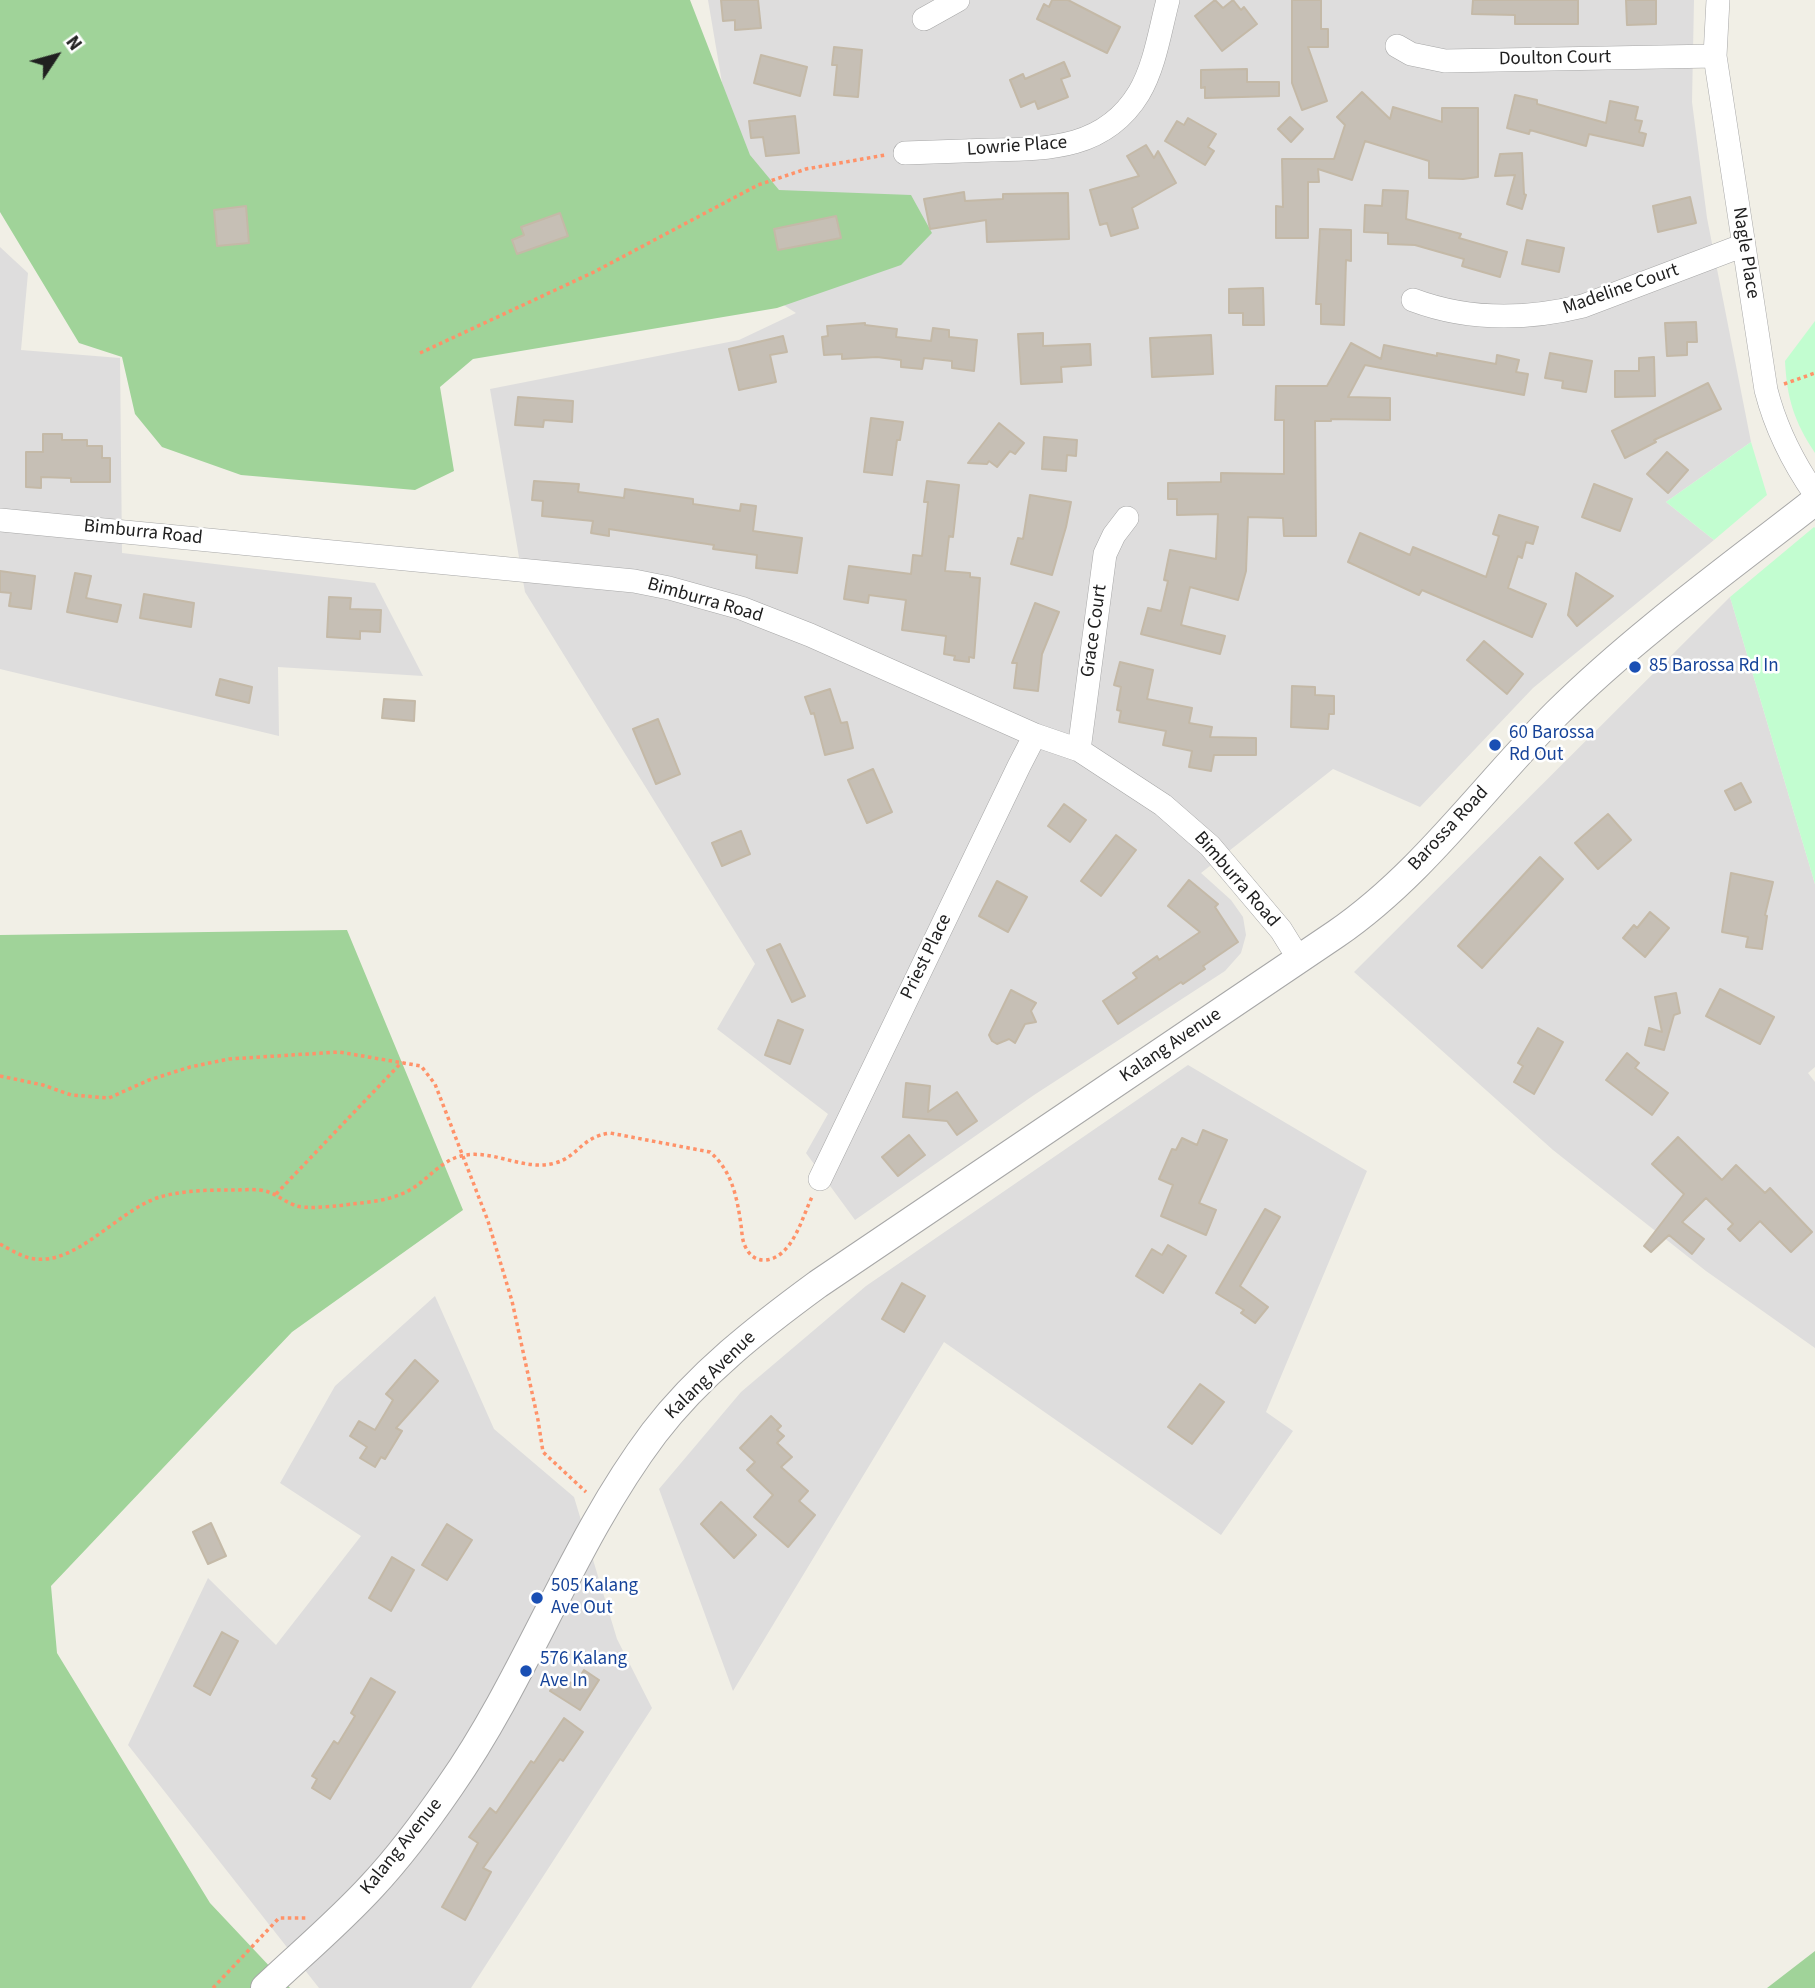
<!DOCTYPE html>
<style>
body{margin:0}
#map{position:relative;width:1815px;height:1988px;overflow:hidden;background:#f1efe6;font-family:"Source Sans 3",sans-serif}
canvas{display:block}
.north{position:absolute;left:21px;top:21px;width:70px;height:70px;-webkit-text-stroke:5px #fff;paint-order:stroke;rotate:54deg;font-size:19px;font-weight:700;line-height:28px;text-align:center;color:#202020}
.north::after{content:'';display:block;margin:auto;width:24px;height:32px;background:#202020;clip-path:polygon(50% 0,100% 100%,50% 72%,0 100%)}
</style>
<div id="map">
<canvas width="1815" height="1988"></canvas>
<div class="north">N</div>
</div>
<script>
const context = document.querySelector('canvas').getContext('2d');
context.lineJoin = 'round';
function fillPath(path, color) {
  context.fillStyle = color;
  context.fill(path, 'evenodd');
}
function strokePath(path, color, width, dash) {
  context.strokeStyle = color;
  context.lineWidth = width;
  context.lineCap = dash ? 'butt' : 'round';
  context.setLineDash(dash || []);
  context.stroke(path);
}
function drawText(font, color, halo, rows, align = 'center') {
  context.font = font + ' "Source Sans 3",sans-serif';
  context.lineWidth = 5;
  context.setLineDash([]);
  context.textBaseline = 'middle';
  context.strokeStyle = halo;
  context.fillStyle = color;
  for (const [text, x, y, turn = 0] of rows) {
    context.save();
    context.translate(x, y);
    context.rotate((+turn || 0) * Math.PI / 180);
    context.textAlign = isNaN(turn) ? turn : align;
    if (halo) context.strokeText(text, 0, 0);
    context.fillText(text, 0, 0);
    context.restore();
  }
}
fillPath(new Path2D(`
 M708 0H1694L1692 102 1707 218 1751 442 1666 502 1714 540 1533 688 1420 807 1333 769 1201 873 1231 900 1243 917 1246 935 1241 953 1225 971 1034 1095 855 1220 806 1153 828 1114 717 1029 755 964 525 592 490 389 739 340 796 313 748 282 738 177Z
 M0 247 28 273 21 350 120 358 122 553 375 583 423 676 278 667 279 736 0 669Z
 M1730 597 1815 884V1067L1808 1073 1815 1082V1348L1706 1271 1553 1150 1354 972Z
 M1188 1065 1367 1171 1266 1412 1293 1431 1221 1535 944 1342 733 1691 659 1489 741 1392 866 1286Z
 M435 1296 494 1429 574 1497 617 1639 652 1708 471 1988H319L128 1745 208 1578 276 1645 361 1536 280 1483 335 1386Z`), '#dedddd');
fillPath(new Path2D(`
 M0 0H690L750 155 779 190 911 195 932 233 901 265 777 308 473 359 440 387 454 471 415 490 241 475 162 447 135 414 122 357 79 343 0 212Z
 M347 930 463 1210 292 1332 51 1586 57 1653 210 1903 290 1988H0V935Z
 M1815 1951V1988H1767Z`), '#a0d399');
fillPath(new Path2D(`
 M1815 321V453C1794 421 1787 399 1785 361Z
 M1751 442 1767 495 1714 540 1666 502Z
 M1814 527 1815 528V884L1730 597Z`), '#c2fdd0');
const building = new Path2D(`
 M721 0H758L761 28 735 30V20L723 21Z
 M1052 0H1068L1120 27 1107 53 1037 19 1044 4 1049 7Z
 M1215 0 1223 8 1233 0 1241 10 1244 7 1257 24 1222 51 1195 16Z
 M1292 0H1321V29H1328V47H1308L1327 101 1302 110 1292 83Z
 M1473 0H1578V24H1515V15L1472 14Z
 M1626 0H1656V24L1627 25Z
 M834 47 862 50 858 97 834 95 837 65H832Z
 M761 55 807 67 800 96 754 83Z
 M1064 62 1070 76 1061 79 1068 97 1038 109 1035 101 1021 107 1010 80 1023 74 1025 79Z
 M1247 69V82H1279V96L1205 98V87L1201 88V70Z
 M1362 92 1390 119 1393 107 1442 122V108H1478V177L1463 179 1429 178V161L1365 141 1352 180 1318 169 1319 182H1308V238H1276V206L1283 207 1282 159H1334L1345 125 1337 117Z
 M1515 95 1537 100V104L1606 123 1610 101 1638 107 1635 120 1642 121 1639 132 1646 134 1643 146 1589 134 1586 146 1530 130 1529 134 1507 128Z
 M795 116 799 153 766 156 763 137 751 138 749 121Z
 M1290 117 1303 129 1291 142 1278 129Z
 M1188 118 1216 134 1208 147 1214 151 1205 165 1165 141 1177 121 1184 125Z
 M1146 145 1154 158 1158 151 1176 183 1132 208 1138 228 1111 236 1107 223 1100 225 1090 190 1139 176 1127 156Z
 M1522 153 1524 194 1526 195 1522 209 1507 204 1515 175 1495 176 1500 154Z
 M1383 190 1408 191 1406 219 1461 234 1459 238 1507 252 1500 277 1462 266 1464 259 1415 245 1388 244V233L1364 232 1365 205 1382 206Z
 M964 192 965 201 1003 199V194L1068 193 1069 239 987 242 986 220 930 229 924 199Z
 M1690 197 1696 223 1658 232 1653 206Z
 M246 206 249 243 217 246 214 210Z
 M560 213 568 236 517 254 512 240 524 235 521 227Z
 M836 216 841 238 778 250 774 229Z
 M1320 229 1351 230V261L1346 260 1344 325 1321 324V304H1316Z
 M1527 240 1564 248 1559 272 1522 264Z
 M1263 288 1264 325H1243V313H1229V289Z
 M1696 322 1697 342H1687V355L1667 356 1665 323Z
 M865 323V325L897 329 896 337 931 341 933 328 949 330V337L977 340 974 371 952 368V361L924 358 922 369 901 367V360L877 357 842 359V354L824 355 822 337 828 336 827 326Z
 M1043 333V346L1090 344 1091 365 1061 367 1062 382 1021 384 1018 334Z
 M1211 335 1213 374 1152 377 1150 338Z
 M783 336 787 352 770 355 776 382 739 390 729 349Z
 M1351 343 1381 359 1384 345 1437 356V353L1496 364 1497 355 1519 360 1516 372 1528 374 1524 395 1365 365 1348 397 1390 398V420L1331 419V421H1315L1316 536H1284L1283 518 1248 517 1246 571 1238 600 1190 587 1181 625 1225 636 1220 654 1141 634 1148 608 1161 611 1168 581 1164 580 1170 550 1216 559 1218 514 1177 515V499H1168V483L1221 482V473L1284 474V420H1275L1276 386H1327Z
 M1550 353 1592 361 1586 392 1562 388 1563 381 1545 378Z
 M1654 357 1655 396 1615 397V371H1639V358Z
 M1708 383 1721 409 1654 440 1656 442 1625 458 1612 431Z
 M518 397 573 401 572 422 544 420 543 427 515 425Z
 M871 418 903 422 900 440H897L892 475 864 472Z
 M999 423 1024 443 1015 454 1010 451 997 467 989 461 987 464 968 463Z
 M43 434H62V440H87V446H102V458H110V482H71V478L41 477V488L26 487V452H43Z
 M1044 437 1077 440 1076 456 1067 455 1066 471 1042 469Z
 M1667 452 1688 470 1668 493 1647 474Z
 M534 481 579 484 578 492 624 498 625 489 693 499V504L740 511 741 504 756 506 753 531 802 538 797 573 756 568 757 555 713 549 714 545 609 529V536L591 533 593 521 542 516 543 501 532 500Z
 M927 481 959 485 953 537 949 536 945 571 970 573V577L980 578 974 658 969 657V662L954 660 955 656 944 654 946 636 902 630 906 600 869 595 868 603 844 599 849 566 911 574 913 555 922 556 928 502H924Z
 M1594 484 1632 499 1620 531 1582 517Z
 M1030 495 1071 502 1066 527 1052 575 1011 564 1018 538 1023 539Z
 M1499 515 1538 527 1533 544 1526 542 1522 558 1518 556 1508 588 1546 604 1532 637 1422 590 1419 595 1348 562 1360 533 1410 555 1413 547 1486 577 1499 536 1493 534Z
 M0 571 35 576 31 609 9 606 11 593 0 592Z
 M75 573 91 576 86 598 121 605 117 622 67 612Z
 M1576 573 1613 596 1577 626 1568 615Z
 M144 594 194 603 191 627 140 618Z
 M329 597 351 598 350 609 381 610 380 632 360 631V639L327 637Z
 M1035 603 1059 612 1042 654 1038 691 1014 688 1017 663H1012Z
 M1484 641 1523 674 1507 694 1467 660Z
 M1120 662 1153 670 1147 699 1192 708 1189 723 1212 727 1210 737 1256 738V755H1214L1211 771 1189 767 1192 751 1163 745 1166 731 1119 722 1121 711 1117 710 1121 687 1114 685Z
 M220 679 252 687 249 703 216 695Z
 M1292 686 1315 687V695L1334 696V714H1329L1328 729 1291 727Z
 M830 689 841 723 847 722 853 748 825 755 814 713 811 714 805 697Z
 M384 699 415 701 414 721 382 718Z
 M658 719 680 774 656 784 633 729Z
 M873 769 892 812 867 823 848 780Z
 M1741 783 1751 802 1735 810 1725 791Z
 M1064 804 1086 820 1070 842 1048 826Z
 M1608 814 1631 840 1598 869 1575 843Z
 M741 831 750 854 722 866 712 843Z
 M1116 835 1136 850 1101 896 1081 881Z
 M1540 857 1563 879 1482 968 1458 946Z
 M1731 873 1773 882 1765 915 1767 916 1762 949 1746 947 1748 937 1722 932Z
 M1189 880 1218 904 1215 907 1238 942 1203 966 1205 969 1183 984 1181 982 1118 1024 1103 1001 1137 978 1133 973 1157 956 1159 960 1200 932 1168 906Z
 M997 881 1027 897 1008 932 979 916Z
 M1650 912 1669 928 1645 957 1623 938 1634 925 1637 928Z
 M780 944 805 996 792 1002 767 950Z
 M1720 989 1774 1017 1760 1044 1706 1016Z
 M1011 990 1036 1003 1031 1011 1036 1022 1025 1024 1015 1043 1009 1039 997 1044 992 1041 989 1035Z
 M1676 993 1680 1013 1674 1015 1664 1050 1645 1045 1649 1028 1662 1032 1655 997Z
 M778 1020 803 1030 790 1064 765 1055Z
 M1538 1028 1563 1042 1534 1094 1514 1082 1523 1066 1518 1063Z
 M1627 1053 1639 1063 1635 1068 1668 1093 1652 1115 1606 1080Z
 M906 1083 930 1086 928 1112 957 1092 977 1121 957 1135 947 1121 903 1117Z
 M1203 1130 1227 1140 1199 1203 1216 1210 1206 1235 1161 1216 1173 1185 1159 1179 1172 1149 1176 1150 1182 1138 1197 1145Z
 M909 1135 925 1155 898 1176 882 1157Z
 M1678 1137 1722 1180 1736 1165 1765 1193 1770 1188 1812 1232 1791 1252 1760 1221 1740 1241 1728 1229 1733 1224 1706 1198 1682 1222 1704 1239 1692 1254 1669 1235 1651 1252 1644 1246 1684 1194 1652 1164Z
 M1265 1209 1280 1217 1240 1286 1268 1307 1255 1323 1241 1313 1244 1310 1216 1293Z
 M1168 1245 1186 1256 1163 1293 1136 1276 1152 1249 1162 1255Z
 M902 1283 925 1296 904 1332 882 1319Z
 M415 1360 438 1381 396 1428 402 1431 385 1459 381 1457 375 1467 360 1458 367 1447 350 1436 359 1421 375 1430 393 1400 386 1394Z
 M1200 1384 1224 1402 1192 1444 1168 1427Z
 M771 1416 781 1426 777 1430 784 1436 777 1443 792 1457 781 1467 808 1491 799 1501 815 1515 788 1547 754 1517 773 1495 747 1470 755 1462 740 1448Z
 M721 1502 756 1535 734 1558 701 1524Z
 M211 1523 226 1556 208 1564 193 1532Z
 M447 1524 472 1540 447 1580 422 1565Z
 M392 1557 414 1570 391 1611 369 1598Z
 M222 1632 238 1641 210 1695 194 1686Z
 M584 1670 599 1680 580 1710 550 1691 559 1676 575 1685Z
 M371 1678 395 1692 330 1799 312 1788 317 1779 312 1776 334 1741 338 1744 355 1716 351 1713Z
 M564 1718 583 1732 563 1761 560 1759 483 1868 491 1872 465 1920 442 1907 478 1843 469 1837 490 1808 496 1813 531 1761 534 1763Z`);
fillPath(building, '#c6bfb5');
strokePath(building, '#c4b9a7', 2);
const minor = new Path2D(`
 M1718 0 1715 56 1766 390C1776 429 1792 461 1815 494
 M924 19 958 0
 M1397 46 1411 54 1445 61 1715 56
 M905 153C933 152 962 151 991 150 1049 149 1105 149 1139 93 1155 66 1160 30 1168 0
 M1413 300C1469 321 1526 320 1583 306L1744 245
 M0 520 634 581 669 588 741 608 810 635 1035 735 1079 750 1163 805 1210 846 1281 930 1299 959
 M1079 750 1105 554 1114 535 1127 518
 M820 1179 1019 766 1035 735`);
const tertiary = new Path2D(`
 M265 1988C301 1954 339 1922 372 1886 401 1855 426 1821 450 1786 528 1674 572 1542 654 1433 699 1374 758 1328 818 1284L1336 934C1422 875 1484 786 1557 713 1636 635 1728 569 1815 501`);
strokePath(minor, '#a7a7a7', 24);
strokePath(tertiary, '#a7a7a7', 30);
strokePath(new Path2D(`
 M420 353 594 272 758 185 806 169 885 155
 M1784 384 1815 373
 M0 1076 43 1085 71 1095 109 1098 149 1080 190 1067 229 1059 339 1052 421 1066 435 1084 488 1221 512 1301 538 1420 543 1452 586 1492
 M276 1194 402 1062
 M0 1244C9 1249 19 1255 29 1258 75 1269 117 1210 160 1197 185 1190 209 1190 234 1190 243 1190 252 1189 260 1190 275 1192 281 1200 294 1205 303 1210 339 1206 352 1204 371 1202 391 1200 408 1191 427 1181 440 1161 461 1156 492 1148 524 1172 555 1163 578 1157 581 1137 610 1133L710 1152C732 1171 737 1197 741 1225 742 1232 742 1240 745 1246 749 1255 756 1261 766 1260 793 1257 802 1217 812 1197
 M213 1988 279 1918H306`), '#ff9269', 3.5, [3.5, 3.5]);
strokePath(minor, '#fff', 23);
strokePath(tertiary, '#fff', 28);
for (const [x, y, r, color] of [
 [1635,667,7,"#1a4fb4"],
 [1495,745,7,"#1a4fb4"],
 [537,1598,7,"#1a4fb4"],
 [526,1671,7,"#1a4fb4"]
]) {
  const dot = new Path2D();
  dot.arc(x, y, r, 0, 2 * Math.PI);
  context.fillStyle = color;
  context.fill(dot);
  strokePath(dot, '#fff', 2.5);
}
drawText('19px', '#202020', '#fff', [
 ["Doulton Court",1555,59,-1],
 ["Lowrie Place",1017,147,-4],
 ["Nagle Place",1745,253,81],
 ["Madeline Court",1621,290,-19],
 ["Bimburra Road",143,533,6],
 ["Bimburra Road",705,601,16],
 ["Grace Court",1095,631,-82],
 ["Barossa Road",1449,829,-47],
 ["Bimburra Road",1236,880,49],
 ["Priest Place",927,957,-64],
 ["Kalang Avenue",1171,1046,-34],
 ["Kalang Avenue",711,1376,-44],
 ["Kalang Avenue",402,1847,-51]
]);
drawText('19px', '#164399', '#fff', [
 ["85 Barossa Rd In",1649,667],
 ["60 Barossa",1509,734],
 ["Rd Out",1509,756],
 ["505 Kalang",551,1587],
 ["Ave Out",551,1609],
 ["576 Kalang",540,1660],
 ["Ave In",540,1682]
], 'left');
</script>
